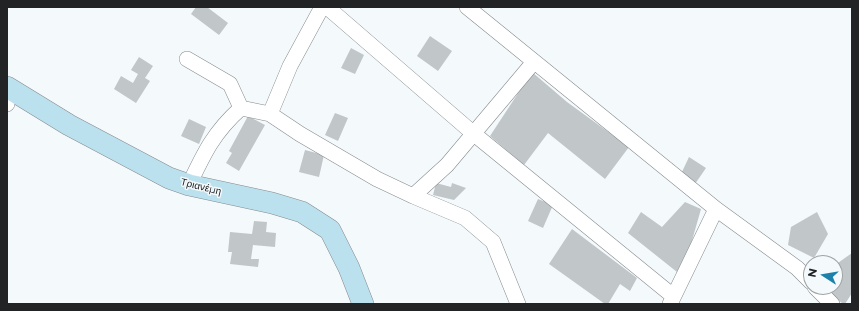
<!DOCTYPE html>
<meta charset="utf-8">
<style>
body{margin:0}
#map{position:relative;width:859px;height:311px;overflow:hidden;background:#f4f9fc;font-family:Montserrat,sans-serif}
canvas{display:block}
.frame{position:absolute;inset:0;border:8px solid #212324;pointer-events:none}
.north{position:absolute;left:803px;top:255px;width:40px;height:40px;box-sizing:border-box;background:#f4f9fc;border:1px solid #a0a3a6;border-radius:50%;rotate:282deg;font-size:11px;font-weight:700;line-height:16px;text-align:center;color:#212324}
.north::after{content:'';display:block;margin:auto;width:14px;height:18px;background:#1c82ac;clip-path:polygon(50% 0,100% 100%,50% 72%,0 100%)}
</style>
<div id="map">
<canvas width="859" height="311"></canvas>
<div class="frame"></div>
<div class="north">N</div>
</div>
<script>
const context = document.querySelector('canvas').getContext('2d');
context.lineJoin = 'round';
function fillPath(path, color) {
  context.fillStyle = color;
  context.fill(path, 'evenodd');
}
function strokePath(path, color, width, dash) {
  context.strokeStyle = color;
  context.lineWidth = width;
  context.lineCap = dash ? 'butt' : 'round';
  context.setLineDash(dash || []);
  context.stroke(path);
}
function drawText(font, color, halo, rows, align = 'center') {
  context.font = font + ' Montserrat,sans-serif';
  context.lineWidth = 3;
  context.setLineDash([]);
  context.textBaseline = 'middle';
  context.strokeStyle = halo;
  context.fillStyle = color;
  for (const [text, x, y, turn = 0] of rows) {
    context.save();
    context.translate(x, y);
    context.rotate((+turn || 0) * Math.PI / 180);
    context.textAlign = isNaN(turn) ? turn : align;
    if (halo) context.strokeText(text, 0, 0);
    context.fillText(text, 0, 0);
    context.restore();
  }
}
fillPath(new Path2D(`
 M196 7H207L228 23 219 35 191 14Z
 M430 36 452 51 438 71 417 56Z
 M351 48 364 55 355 74 341 68Z
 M139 57 153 66 145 78 150 81 136 103 114 89 121 76 133 83 138 74 131 70Z
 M532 72 567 102 629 147 605 179 548 133 524 165 490 136Z
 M335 113 348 118 338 141 325 135Z
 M248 116 265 125 239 171 226 163 232 153 229 151Z
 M189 119 206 127 199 144 181 136Z
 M305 150 324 155 319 177 299 172Z
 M689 157 706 168 695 184 681 174Z
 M436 183 451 187 452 183 466 188 454 200 433 195Z
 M538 199 553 205 543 228 528 221Z
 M685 202 701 209 691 244 677 272 628 233 641 212 662 227Z
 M817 212 828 234 814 258 788 245 791 227Z
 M254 221 267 222 266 232 276 233 275 247 253 245 251 259H259L258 267 230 264 232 252H228L230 232 252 234Z
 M572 229 637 278 630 291 620 284 608 304H605L549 264Z
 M852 253V293L845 304H843L823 287H835V265Z`), '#c1c6c9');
const street = new Path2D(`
 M327 7 474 134 673 296
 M467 7 716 209 797 268 811 282
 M187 59 230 84 241 108
 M7 100V104
 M270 114 290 66 322 7
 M189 185C204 153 214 132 241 108L270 114 300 134 377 179 413 196 447 165 533 63
 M413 196 465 218 493 242 518 304
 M815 287 832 304
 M670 304 716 209`);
const secondary = new Path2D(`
 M7 87 69 125 169 178 189 185 272 203 302 212 330 230 349 268 363 304`);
strokePath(street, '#878b8e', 16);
strokePath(secondary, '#878b8e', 22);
strokePath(street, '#fff', 15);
strokePath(secondary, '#bbe0ee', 21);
drawText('10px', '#212324', '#f4f9fc', [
 ["Τριανέμη",201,187,14]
]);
</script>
